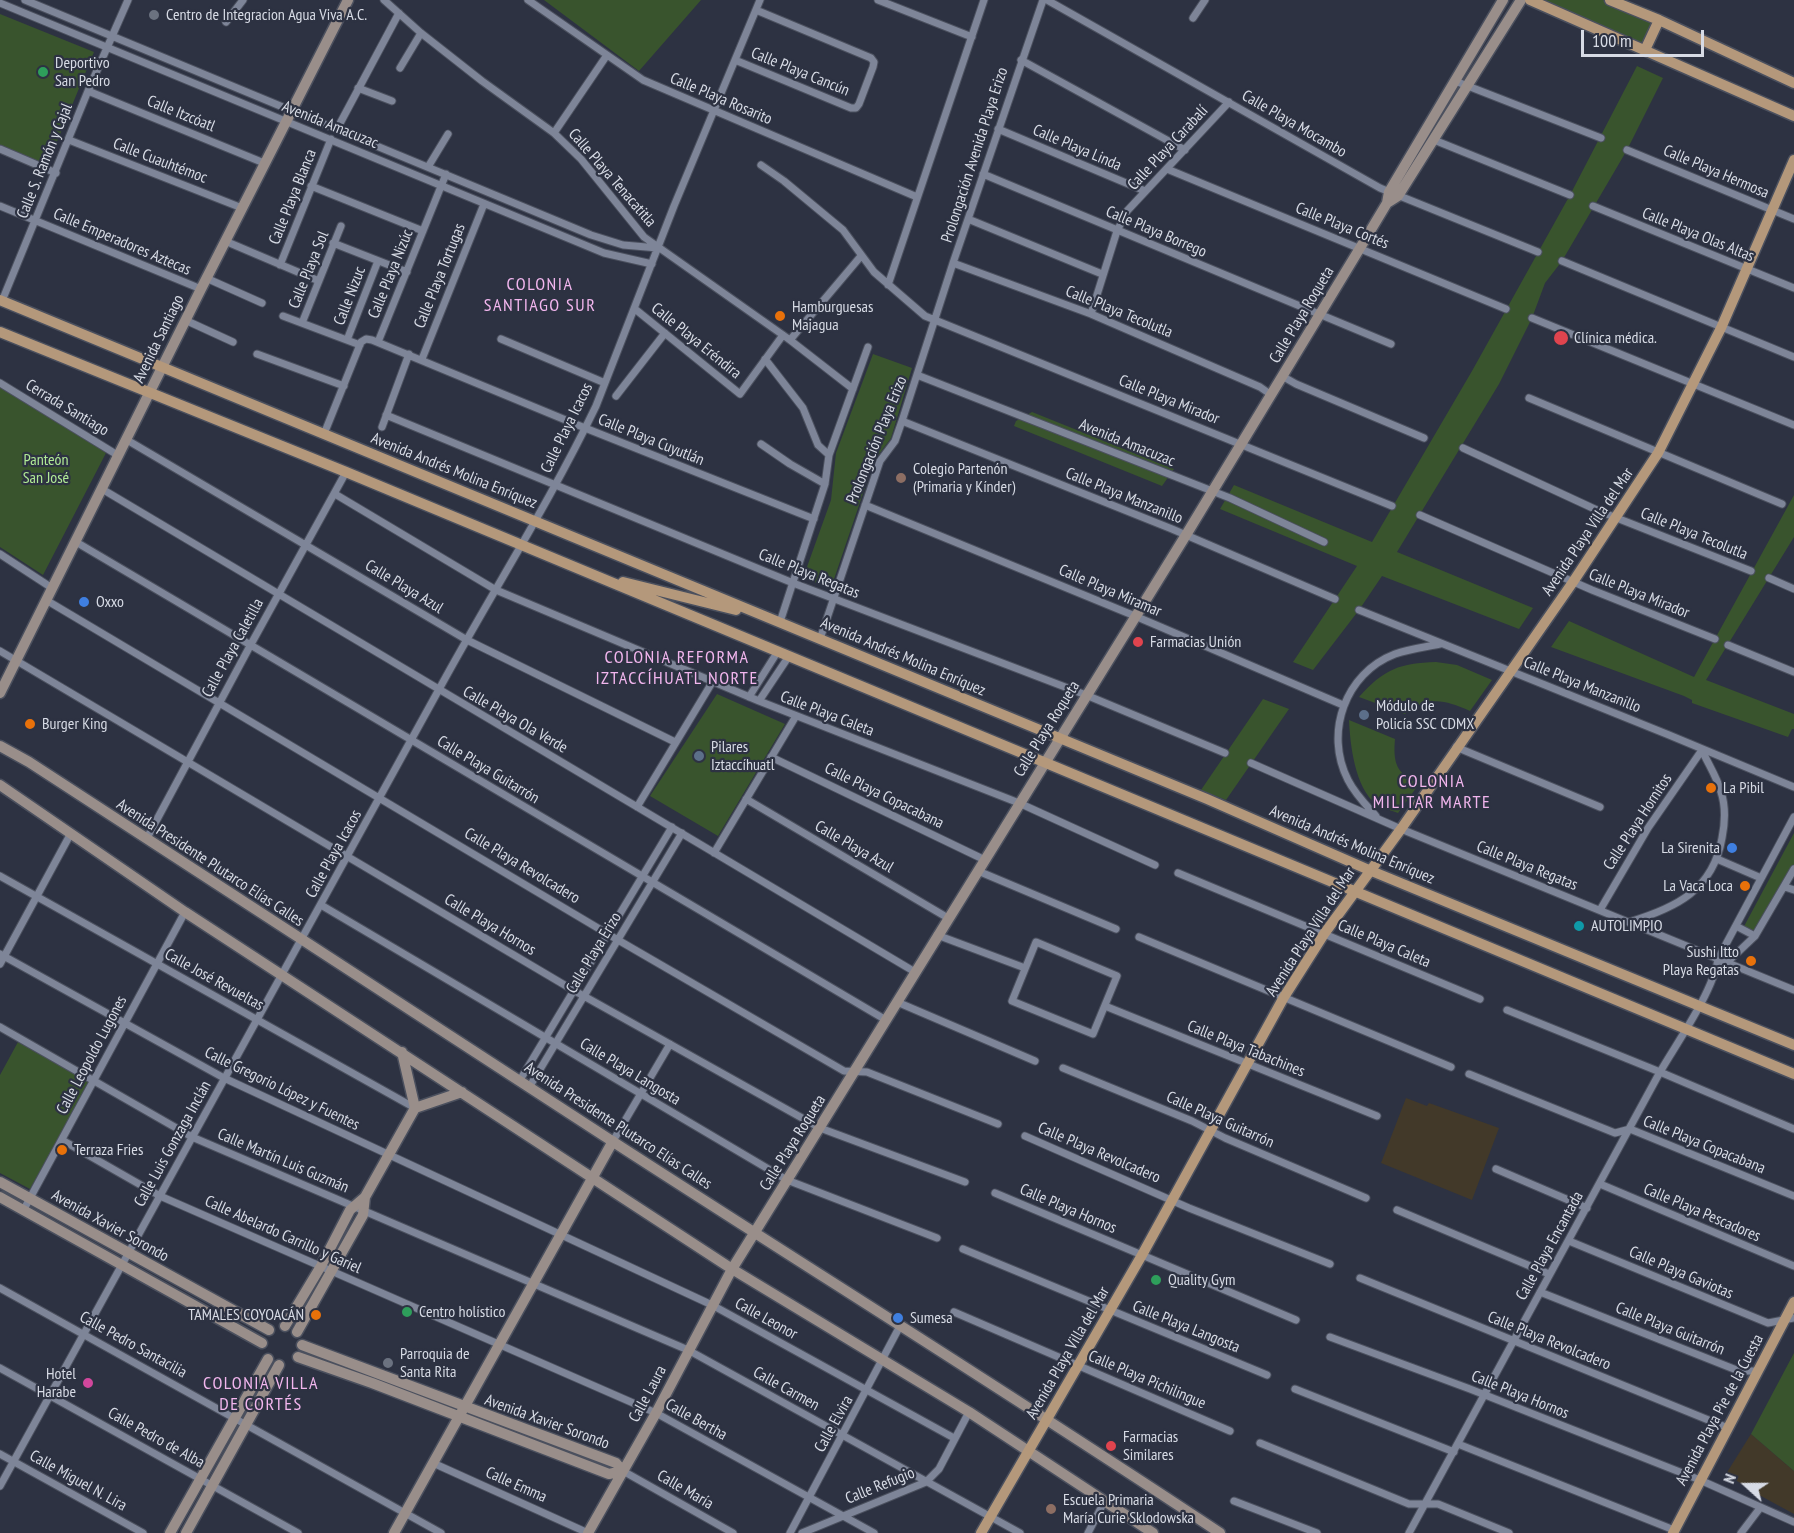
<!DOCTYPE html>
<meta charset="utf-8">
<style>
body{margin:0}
#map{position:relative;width:1794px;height:1533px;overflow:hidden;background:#2d3242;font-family:"PT Sans Narrow",sans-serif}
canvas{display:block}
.north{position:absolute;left:1716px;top:1455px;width:60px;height:60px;-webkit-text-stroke:4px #2d3242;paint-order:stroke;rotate:291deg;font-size:16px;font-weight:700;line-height:24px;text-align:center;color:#d7dbe5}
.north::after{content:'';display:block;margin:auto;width:21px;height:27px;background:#d7dbe5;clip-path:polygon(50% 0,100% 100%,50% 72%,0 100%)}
.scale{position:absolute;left:1581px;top:30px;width:123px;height:27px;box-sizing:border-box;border:3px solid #d7dbe5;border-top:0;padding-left:8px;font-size:18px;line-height:21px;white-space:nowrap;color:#d7dbe5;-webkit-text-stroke:4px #2d3242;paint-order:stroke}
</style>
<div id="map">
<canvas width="1794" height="1533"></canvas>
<div class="north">N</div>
<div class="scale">100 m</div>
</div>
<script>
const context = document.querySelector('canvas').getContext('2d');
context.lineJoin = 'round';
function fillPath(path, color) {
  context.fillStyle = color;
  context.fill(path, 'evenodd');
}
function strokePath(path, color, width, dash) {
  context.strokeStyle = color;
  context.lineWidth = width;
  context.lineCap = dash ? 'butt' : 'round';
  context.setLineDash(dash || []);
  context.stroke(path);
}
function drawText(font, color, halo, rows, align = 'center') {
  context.font = font + ' "PT Sans Narrow",sans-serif';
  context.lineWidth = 4.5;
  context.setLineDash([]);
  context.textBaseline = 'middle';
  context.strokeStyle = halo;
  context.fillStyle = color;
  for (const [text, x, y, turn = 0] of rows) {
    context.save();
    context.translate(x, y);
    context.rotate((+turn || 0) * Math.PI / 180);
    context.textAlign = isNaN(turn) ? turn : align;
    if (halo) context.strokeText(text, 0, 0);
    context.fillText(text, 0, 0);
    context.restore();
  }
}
fillPath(new Path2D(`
 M1406 1098 1427 1106 1429 1103 1499 1128 1472 1200 1381 1163Z
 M1751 1434 1794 1471V1514L1761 1496 1726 1474Z`), '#423929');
fillPath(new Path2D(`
 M544 0H701L639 71Z
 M1539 0H1603L1655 21 1643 47Z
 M0 14 94 52 47 166 0 146Z
 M1637 66 1663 78 1627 150 1562 261 1545 283 1532 318 1499 384 1397 552 1533 608 1519 629 1382 576 1359 610 1313 670 1293 662 1357 566 1220 509 1234 485 1372 542 1472 371 1570 195Z
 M873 354 912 368 891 438 874 461 831 588 803 578 831 500 836 453Z
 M0 385 107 451 43 575 0 547Z
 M1032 412 1174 469 1162 486 1014 426 1016 421Z
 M1794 495V537L1706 680 1794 714V729H1792L1788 737 1692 703V700L1684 696 1551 647 1569 621 1694 677Z
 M1436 662 1457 665 1492 680 1470 711C1443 699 1429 696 1405 714L1359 697C1384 669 1400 663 1436 662Z
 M717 694 785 724 718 836 650 796Z
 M1263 699 1289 709 1226 800 1201 790Z
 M1349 720 1395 739C1393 763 1396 773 1419 784L1398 813C1391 810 1381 808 1376 804 1355 788 1350 744 1349 720Z
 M1794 833V866L1773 905 1751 936 1741 932Z
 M18 1042 90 1081 30 1189 0 1173V1075Z
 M1794 1353V1471L1751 1434Z`), '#39542d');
const street = new Path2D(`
 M25 0 591 235 623 245 658 248
 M384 0 421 33 482 81 554 133 581 159 644 237 790 340 853 389
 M528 0 643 80 917 197
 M878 0 972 37
 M1047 0 1380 188 1538 252
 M0 3 604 253 652 264
 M1193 18 1205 0
 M226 22 243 0
 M735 60 851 108H856L859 104 873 67 874 62 871 58 756 10
 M1021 60 1185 150
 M400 68 421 33
 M1455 81 1601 138
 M358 88 392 101
 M88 91 264 163
 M337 129 399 13
 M998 129 1145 191
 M554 133 607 55
 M69 140 242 208
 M1434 140 1570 195
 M0 149 56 173
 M1627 150 1794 219
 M761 165 784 181 843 230 874 272 925 316 1392 506
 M428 167 448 134
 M1167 169 1506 309
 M983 174 1391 344
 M311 186 423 231
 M0 206 201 289
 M1593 206 1794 288
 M968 219 1102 274
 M225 241 319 281
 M333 243 407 272
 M1562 261 1794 357
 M953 263 1091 314 1260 387 1270 394
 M280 265 331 139
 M206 278 262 303
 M888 285 984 0
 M2 301 88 91 128 0
 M635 309 740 394 783 335
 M1091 314 1117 231 1127 211 1229 102
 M283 316 360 345
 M1532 318 1794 425
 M185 320 233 342
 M302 323 341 226
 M501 339 605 383
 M347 340 378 261
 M790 340 861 256
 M378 342 446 174
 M257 354 344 386
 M422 359 484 204
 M765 359 803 408 818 445 829 455
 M917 375 1230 498 1324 542
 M1282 376 1296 384 1424 438
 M0 383 119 456
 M616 396 665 333
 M1529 398 1782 504
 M386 415 793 583 1086 695 1225 753
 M902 421 1172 529 1335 599
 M382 427 409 354
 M324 434 361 342 366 339 372 340 585 428 814 519
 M127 440 467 640 675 742
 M761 444 790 464 825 484
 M1463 448 1599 511 1751 571
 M102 489 915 972
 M335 494 496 590 759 701 1019 803 1155 865
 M865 505 1135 616 1343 705
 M1420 515 1592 590 1715 639
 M76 542 886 1020
 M0 554 52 588
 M1769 578 1794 589
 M46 600 618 940 844 1071 867 1072 998 1124
 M1359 610 1669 735 1794 787
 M780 622 825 484 829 455 868 347
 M820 639 880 461 895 441 902 421 953 263 1043 0
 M1728 645 1794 672
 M0 651 573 990 820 1128 965 1182
 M749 697 778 651
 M759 701 789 656
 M1456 747 1600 807
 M771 757 985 860
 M1251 763 1401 829 1794 990
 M746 799 948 918
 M637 807 713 681
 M1376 816C1366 805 1355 794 1348 780 1324 733 1345 673 1395 654 1409 649 1425 647 1440 644
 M147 838 250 646 346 472
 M714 853 796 716
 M1717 859 1761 878
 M978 871 1116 929
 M1178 873 1480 999
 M0 876 415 1108
 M1785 887 1794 890
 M321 905 787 1180 937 1238
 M1600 910 1648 828 1702 750
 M1629 922C1676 908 1713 890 1722 838 1725 823 1726 807 1721 792 1717 777 1708 764 1702 750
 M1736 926 1755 936
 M937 935 1025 968
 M1139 937 1451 1067
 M1036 942 1117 976 1093 1034 1012 1001Z
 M0 954 224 1078 712 1305 954 1438
 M0 964 70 835
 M1716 973 1755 936 1794 869
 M897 1002 1035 1061
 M1105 1006 1377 1116
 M1507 1010 1660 1072 1794 1129
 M0 1027 192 1137 688 1350 1020 1533
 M1063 1068 1192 1121 1225 1138 1366 1198
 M1469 1074 1615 1133 1630 1129 1794 1196
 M520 1080 672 827
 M530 1086 682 833
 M1025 1136 1189 1208 1330 1264
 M62 1140 160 1196 656 1413 874 1533
 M613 1141 670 1044
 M1496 1169 1587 1208
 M1600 1184 1794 1266
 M995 1193 1296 1320
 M1397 1210 1549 1274
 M23 1211 185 912
 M1569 1241 1768 1323 1794 1318
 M963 1249 1267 1375
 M1360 1278 1728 1428
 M0 1288 441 1533
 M1540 1292 1739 1371H1757
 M954 1312 1230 1431
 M1330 1337 1470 1389 1700 1480 1794 1522
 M0 1368 298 1533
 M1295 1389 1454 1452
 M1260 1443 1409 1504H1438L1509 1533
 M1458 1444 1674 1530
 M0 1454 143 1533
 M433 1463 588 1533
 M623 1471 733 1533
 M0 1486C147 1223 292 958 437 693 489 597 549 504 596 406L674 206 760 0
 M1234 1501 1317 1533
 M790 1533 900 1326
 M802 1533 926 1482 939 1469 969 1412
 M1088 1533 1104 1502
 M1409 1533 1660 1072C1678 1041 1713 992 1718 959L1794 817
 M1741 1533 1760 1508`);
const secondary = new Path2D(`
 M1387 203 1389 192 1503 0
 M0 693 201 289 348 0
 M0 746 29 762C224 889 419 1016 615 1143 816 1273 1020 1400 1220 1533
 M0 785 185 912 732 1269 969 1412 1153 1533
 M402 1052 415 1108
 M0 1182 269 1330
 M0 1197 262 1343
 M285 1326 321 1266 350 1210 365 1197 415 1108 462 1092
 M297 1332 363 1215 365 1197
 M302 1345 616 1463 623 1471
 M298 1357 372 1383 609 1474 623 1471
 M170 1533 268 1359
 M186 1533 279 1365
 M394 1533 613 1141
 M588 1533 656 1413 732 1269 1186 535 1360 248 1387 203 1398 196 1521 0`);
const primary = new Path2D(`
 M1530 0 1794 116
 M1610 0 1659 20 1794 83
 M1645 50 1659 20
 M0 300 1207 799 1369 870 1794 1045
 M0 332 346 472 1794 1074
 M623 582 736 610
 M981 1533 1142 1255 1284 997 1324 934 1401 829 1573 582 1658 453 1721 328 1794 160
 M1673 1533 1794 1302`);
strokePath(street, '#4b505e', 9);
strokePath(secondary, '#4b505e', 13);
strokePath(primary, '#4b505e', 13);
strokePath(street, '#7e8598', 7);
strokePath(secondary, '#998e8a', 10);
strokePath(primary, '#b4987b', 10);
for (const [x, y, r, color] of [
 [154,15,6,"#6b7280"],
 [43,72,6,"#2e9e5b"],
 [780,316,6,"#e8710a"],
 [1561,338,8,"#e0444e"],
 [901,478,6,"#8d6e63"],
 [84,602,6,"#3f7fe0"],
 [1138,642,6,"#e0444e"],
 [1364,715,6,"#5c6f8a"],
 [30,724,6,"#e8710a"],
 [699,756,6,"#5c6f8a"],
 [1711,788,6,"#e8710a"],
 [1732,848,6,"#3f7fe0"],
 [1745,886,6,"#e8710a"],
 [1579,926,6,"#0f9aa8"],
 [1751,961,6,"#e8710a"],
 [62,1150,6,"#e8710a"],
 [1156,1280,6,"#2e9e5b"],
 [407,1312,6,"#2e9e5b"],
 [316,1315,6,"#e8710a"],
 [898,1318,6,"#3f7fe0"],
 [388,1363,6,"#6b7280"],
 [88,1383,6,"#d1479c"],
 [1111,1446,6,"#e0444e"],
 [1051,1509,6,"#8d6e63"]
]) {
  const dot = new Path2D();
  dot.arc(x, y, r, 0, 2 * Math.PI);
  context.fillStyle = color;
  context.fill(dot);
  strokePath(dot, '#2d3242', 2);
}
drawText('16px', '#d7dbe5', '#2d3242', [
 ["Centro de Integracion Agua Viva A.C.",166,15],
 ["Deportivo",55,63],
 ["San Pedro",55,81],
 ["Hamburguesas",792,307],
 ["Majagua",792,325],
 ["Clínica médica.",1574,338],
 ["Colegio Partenón",913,469],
 ["(Primaria y Kínder)",913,487],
 ["Oxxo",96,602],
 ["Farmacias Unión",1150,642],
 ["Módulo de",1376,706],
 ["Policía SSC CDMX",1376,724],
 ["Burger King",42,724],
 ["Pilares",711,747],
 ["Iztaccíhuatl",711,765],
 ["La Pibil",1723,788],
 ["La Sirenita",1720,848,"right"],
 ["La Vaca Loca",1733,886,"right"],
 ["AUTOLIMPIO",1591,926],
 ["Sushi Itto",1739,952,"right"],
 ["Playa Regatas",1739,970,"right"],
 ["Terraza Fries",74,1150],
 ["Quality Gym",1168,1280],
 ["Centro holístico",419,1312],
 ["TAMALES COYOACÁN",304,1315,"right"],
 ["Sumesa",910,1318],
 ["Parroquia de",400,1354],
 ["Santa Rita",400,1372],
 ["Hotel",76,1374,"right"],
 ["Harabe",76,1392,"right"],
 ["Farmacias",1123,1437],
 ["Similares",1123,1455],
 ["Escuela Primaria",1063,1500],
 ["María Curie Sklodowska",1063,1518]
], 'left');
drawText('16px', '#d7dbe5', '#2d3242', [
 ["Calle Playa Cancún",800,72,22],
 ["Calle Playa Rosarito",721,99,23],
 ["Calle Itzcóatl",181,114,22],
 ["Calle Playa Mocambo",1294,124,30],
 ["Avenida Amacuzac",330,125,22],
 ["Calle Playa Linda",1077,148,23],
 ["Calle Playa Carabalí",1168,148,-47],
 ["Prolongación Avenida Playa Erizo",975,155,-72],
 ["Calle S. Ramón y Cajal",45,161,-68],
 ["Calle Cuauhtémoc",160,161,21],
 ["Calle Playa Hermosa",1716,172,23],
 ["Calle Playa Tenacatitla",612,178,49],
 ["Calle Playa Blanca",293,197,-68],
 ["Calle Playa Cortés",1342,226,22],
 ["Calle Playa Borrego",1156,232,23],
 ["Calle Playa Olas Altas",1698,235,22],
 ["Calle Emperadores Aztecas",122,242,23],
 ["Calle Playa Sol",309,270,-68],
 ["Calle Playa Nizúc",391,274,-68],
 ["Calle Playa Tortugas",440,276,-68],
 ["Calle Nizuc",350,296,-69],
 ["Calle Playa Tecolutla",1119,312,22],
 ["Calle Playa Roqueta",1302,315,-59],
 ["Avenida Santiago",159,339,-64],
 ["Calle Playa Eréndira",696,341,39],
 ["Calle Playa Mirador",1169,400,22],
 ["Cerrada Santiago",67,408,31],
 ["Calle Playa Icacos",567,428,-64],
 ["Calle Playa Cuyutlán",651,440,22],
 ["Prolongación Playa Erizo",877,440,-68],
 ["Avenida Amacuzac",1127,443,22],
 ["Avenida Andrés Molina Enríquez",454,471,22],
 ["Calle Playa Manzanillo",1124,496,22],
 ["Avenida Playa Villa del Mar",1588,532,-56],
 ["Calle Playa Tecolutla",1694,534,22],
 ["Calle Playa Regatas",809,574,22],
 ["Calle Playa Azul",404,587,31],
 ["Calle Playa Miramar",1110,591,23],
 ["Calle Playa Mirador",1639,594,22],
 ["Calle Playa Caletilla",233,648,-61],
 ["Avenida Andrés Molina Enríquez",903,657,23],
 ["Calle Playa Manzanillo",1582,685,22],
 ["Calle Playa Caleta",827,714,21],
 ["Calle Playa Ola Verde",515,720,30],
 ["Calle Playa Roqueta",1047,729,-58],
 ["Calle Playa Guitarrón",488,770,31],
 ["Calle Playa Copacabana",884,796,26],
 ["Calle Playa Hornitos",1638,822,-57],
 ["Avenida Andrés Molina Enríquez",1352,845,23],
 ["Calle Playa Azul",854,847,30],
 ["Calle Playa Icacos",334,854,-61],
 ["Avenida Presidente Plutarco Elías Calles",210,863,33],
 ["Calle Playa Revolcadero",522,866,31],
 ["Calle Playa Regatas",1527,866,22],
 ["Calle Playa Hornos",490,925,31],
 ["Avenida Playa Villa del Mar",1311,932,-57],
 ["Calle Playa Caleta",1384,944,23],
 ["Calle Playa Erizo",594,953,-59],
 ["Calle José Revueltas",214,980,29],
 ["Calle Playa Tabachines",1246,1049,22],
 ["Calle Leopoldo Lugones",92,1055,-62],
 ["Calle Playa Langosta",630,1072,31],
 ["Calle Gregorio López y Fuentes",282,1089,26],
 ["Calle Playa Guitarrón",1220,1120,24],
 ["Avenida Presidente Plutarco Elías Calles",618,1126,33],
 ["Calle Playa Roqueta",793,1143,-58],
 ["Calle Luis Gonzaga Inclán",173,1144,-61],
 ["Calle Playa Copacabana",1704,1145,22],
 ["Calle Playa Revolcadero",1099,1153,23],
 ["Calle Martín Luis Guzmán",283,1161,23],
 ["Calle Playa Hornos",1068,1209,23],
 ["Calle Playa Pescadores",1702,1213,23],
 ["Avenida Xavier Sorondo",110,1226,29],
 ["Calle Abelardo Carrillo y Gariel",283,1235,24],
 ["Calle Playa Encantada",1550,1246,-61],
 ["Calle Playa Gaviotas",1681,1273,23],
 ["Calle Leonor",766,1319,29],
 ["Calle Playa Langosta",1186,1327,22],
 ["Calle Playa Guitarrón",1670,1329,22],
 ["Calle Playa Revolcadero",1549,1341,22],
 ["Calle Pedro Santacilia",133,1345,29],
 ["Avenida Playa Villa del Mar",1068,1353,-60],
 ["Calle Playa Pichilingue",1147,1380,23],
 ["Calle Carmen",786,1389,29],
 ["Calle Laura",648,1394,-62],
 ["Calle Playa Hornos",1520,1395,22],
 ["Avenida Playa Pie de la Cuesta",1720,1410,-62],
 ["Calle Bertha",696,1420,29],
 ["Avenida Xavier Sorondo",547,1422,20],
 ["Calle Elvira",834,1424,-61],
 ["Calle Pedro de Alba",156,1438,29],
 ["Calle Miguel N. Lira",78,1481,29],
 ["Calle Emma",516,1485,24],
 ["Calle Refugio",880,1486,-22],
 ["Calle María",685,1490,30]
]);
drawText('16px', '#b0ea95', '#2d3242', [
 ["Panteón",46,460],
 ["San José",46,478]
]);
context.letterSpacing = '1.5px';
drawText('18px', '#f2b6ee', '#2d3242', [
 ["COLONIA",540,285],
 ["SANTIAGO SUR",540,306],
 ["COLONIA REFORMA",677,658],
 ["IZTACCÍHUATL NORTE",677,679],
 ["COLONIA",1432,782],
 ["MILITAR MARTE",1432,803],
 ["COLONIA VILLA",261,1384],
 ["DE CORTÉS",261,1405]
]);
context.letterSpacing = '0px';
</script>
